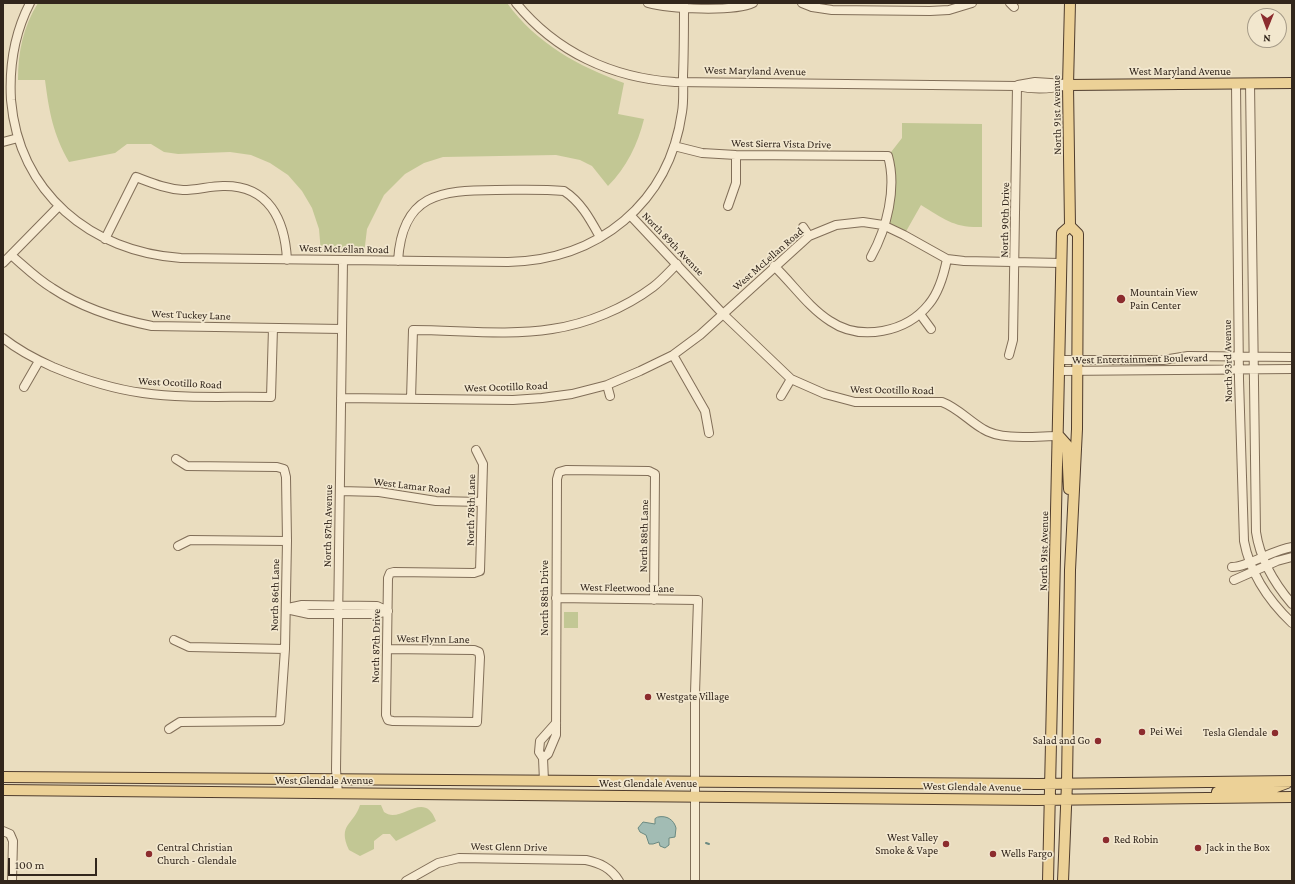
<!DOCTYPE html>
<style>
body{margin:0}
#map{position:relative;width:1295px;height:884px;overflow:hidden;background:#eaddbf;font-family:"Crimson Pro",serif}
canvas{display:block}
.frame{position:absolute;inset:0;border:4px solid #32261c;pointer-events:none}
.north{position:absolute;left:1247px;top:8px;width:40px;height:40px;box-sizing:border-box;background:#f2e7ce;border:1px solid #a59a87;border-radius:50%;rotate:181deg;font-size:11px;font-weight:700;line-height:16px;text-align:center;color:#32261c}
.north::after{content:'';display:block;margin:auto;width:14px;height:18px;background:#8c2c2e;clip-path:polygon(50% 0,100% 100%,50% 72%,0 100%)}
.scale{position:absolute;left:8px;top:858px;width:89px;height:18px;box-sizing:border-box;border:2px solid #32261c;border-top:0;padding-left:5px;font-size:12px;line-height:14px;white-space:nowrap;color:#32261c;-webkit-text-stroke:3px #f2e7ce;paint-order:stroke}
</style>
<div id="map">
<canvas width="1295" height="884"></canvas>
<div class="frame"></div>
<div class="north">N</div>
<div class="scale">100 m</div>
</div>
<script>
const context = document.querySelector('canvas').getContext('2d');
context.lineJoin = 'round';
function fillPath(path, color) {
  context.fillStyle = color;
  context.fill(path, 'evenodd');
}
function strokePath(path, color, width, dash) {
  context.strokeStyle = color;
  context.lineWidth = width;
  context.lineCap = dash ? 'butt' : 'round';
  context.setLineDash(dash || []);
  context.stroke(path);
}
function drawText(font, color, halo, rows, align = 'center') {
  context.font = font + ' "Crimson Pro",serif';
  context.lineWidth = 3.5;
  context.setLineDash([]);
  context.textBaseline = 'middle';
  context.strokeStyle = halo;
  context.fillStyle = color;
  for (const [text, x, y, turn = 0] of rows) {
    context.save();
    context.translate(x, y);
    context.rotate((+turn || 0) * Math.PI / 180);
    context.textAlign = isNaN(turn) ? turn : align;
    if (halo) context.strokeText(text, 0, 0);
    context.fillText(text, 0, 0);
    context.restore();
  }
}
fillPath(new Path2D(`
 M38 3H507C537 44 578 66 624 83L618 114 644 119C638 144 626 168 608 186L592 166 580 160 556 155 443 157 424 163 405 174 384 195 367 229 364 254 321 253 319 229 312 208 302 191 288 175 270 163 251 155 230 152 178 154 164 152 151 144H127L115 153 69 162C53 134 49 111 45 80H18C18 52 23 27 38 3Z
 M902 123 982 124V227C954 228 944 219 921 205L904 235 883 225 889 206 888 156 902 138Z
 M564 612H578V628H564Z
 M360 805H381L384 812C401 825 424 788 436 821L396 841 390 834H383L374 841V849L360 856 349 850C337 824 354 825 360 805Z`), '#c2c794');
const water = new Path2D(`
 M658 817C667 815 674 820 676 828L675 837 669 838V845L665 848 660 846 659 842 653 844H649L646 835 640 832 638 828 643 822 655 824V819Z`);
fillPath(water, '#a2bcb4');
strokePath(water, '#6a8981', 1);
strokePath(new Path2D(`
 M706 843 709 844`), '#6a8981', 2);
const minor = new Path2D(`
 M30 3C14 34 9 65 11 100 19 193 91 252 181 258L508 262C598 260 669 204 682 112 684 100 683 88 683 76 684 52 684 27 684 3
 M516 3C556 52 612 78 675 82L1017 86C1034 90 1051 89 1068 85
 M648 3C669 9 734 12 753 3
 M802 3 812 7 832 10 930 11 949 10 972 3
 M1010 3 1014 7
 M1250 83 1256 532C1260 559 1274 583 1292 604
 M1236 84 1239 379 1244 541C1250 573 1269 601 1292 623
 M1018 85 1035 82 1066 84
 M3 142 18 138
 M674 146 702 153 736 155 888 156C897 188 887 228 871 257
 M728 206 736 183V155
 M631 216 723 314 791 379 825 394 855 402H942C958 408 969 421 983 429 1001 441 1037 436 1059 436
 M803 227 809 236
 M105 239 136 177C152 183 166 189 183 190 197 190 210 186 223 186 269 185 285 220 287 260
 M11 255C24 266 37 279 52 288 82 308 117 319 152 326L342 329
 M398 261C402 194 440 190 496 190 519 190 541 189 564 191 581 202 590 219 600 237
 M3 263 59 206
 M774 266C793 284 808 307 830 321 861 342 907 332 929 304 939 292 944 274 947 259
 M920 314 931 329
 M3 338C18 350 35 359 53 367 82 379 112 389 143 393 185 399 229 396 271 397L273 328
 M673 355 705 411 709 433
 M1009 355 1013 340 1017 86
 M1060 360H1163L1188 356 1292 357
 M1060 371 1292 369
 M607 385 610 396
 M24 387 39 361
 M781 396 791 379
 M341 398 513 400 542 398 572 394 607 385 640 371 673 355 700 335 809 236 836 225 863 222 883 225 904 235 947 259 964 261 1061 263
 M411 399 413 330C459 330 507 336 552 329 587 324 625 308 653 287 661 281 669 272 677 264
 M340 491 379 492 436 501 482 502
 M178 546 190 540 287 541
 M1232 567C1248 567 1272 550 1292 547
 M1234 580 1277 561 1292 557
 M556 598 698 600 695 693V881
 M288 608 302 605 377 606 388 611
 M286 609 309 614H376L388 611
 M174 640 189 647 285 649
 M387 649 474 650 479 652 480 657 477 722 393 721 388 720 386 715 388 578 390 573 394 572 474 573 480 571 483 464 476 450
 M169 729 180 722 280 721 285 649 287 541 286 477 284 469 277 467 187 466 176 459
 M543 758 548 754 556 735 557 479 559 472 566 470 649 471 655 474 654 600
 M544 781 543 758 539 752 540 741 556 723
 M338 793 336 770 343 260
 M3 831 10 834 13 841 12 881
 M406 881 438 863 459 858 586 860C600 863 611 868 619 881`);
const major = new Path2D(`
 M1068 85 1292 83
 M1059 436 1067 445 1069 489
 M3 777 1038 784 1292 781
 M3 790 1037 800 1292 797
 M1216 798 1217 792 1220 791 1271 789 1287 783
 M1048 881 1062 233 1070 226
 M1063 881 1067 783 1070 570 1077 429 1078 234 1070 226 1068 85 1070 3`);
strokePath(minor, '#816e58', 10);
strokePath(major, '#4f3c2d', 12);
strokePath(minor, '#f6ead1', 8);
strokePath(major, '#ecd197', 10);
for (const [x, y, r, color] of [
 [1121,299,5,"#8c2c2e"],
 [648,697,4,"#8c2c2e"],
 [1142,732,4,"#8c2c2e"],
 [1275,733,4,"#8c2c2e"],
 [1098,741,4,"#8c2c2e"],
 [1106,840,4,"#8c2c2e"],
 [946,844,4,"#8c2c2e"],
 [1198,848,4,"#8c2c2e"],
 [149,854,4,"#8c2c2e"],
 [993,854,4,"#8c2c2e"]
]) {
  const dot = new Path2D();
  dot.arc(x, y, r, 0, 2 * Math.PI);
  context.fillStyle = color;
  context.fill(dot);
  strokePath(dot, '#f2e7ce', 1.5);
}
drawText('11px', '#32261c', '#f2e7ce', [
 ["West Maryland Avenue",755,71,1],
 ["West Maryland Avenue",1180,72],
 ["North 91st Avenue",1057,115,-91],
 ["West Sierra Vista Drive",781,144,1],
 ["North 90th Drive",1005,220,-89],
 ["North 89th Avenue",673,244,46],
 ["West McLellan Road",344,249,1],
 ["West McLellan Road",768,259,-41],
 ["West Tuckey Lane",191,315,2],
 ["West Entertainment Boulevard",1140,359,-1],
 ["North 93rd Avenue",1228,361,-91],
 ["West Ocotillo Road",180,383,3],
 ["West Ocotillo Road",506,387,-2],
 ["West Ocotillo Road",892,390,1],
 ["West Lamar Road",412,486,7],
 ["North 78th Lane",471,510,-89],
 ["North 87th Avenue",328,526,-89],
 ["North 88th Lane",644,536,-89],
 ["North 91st Avenue",1044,551,-89],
 ["West Fleetwood Lane",627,588,1],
 ["North 86th Lane",275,595,-89],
 ["North 88th Drive",545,598,-90],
 ["West Flynn Lane",433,639,1],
 ["North 87th Drive",376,646,-89],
 ["West Glendale Avenue",324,781],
 ["West Glendale Avenue",648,784],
 ["West Glendale Avenue",972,787,1],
 ["West Glenn Drive",509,847,1]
]);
drawText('11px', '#32261c', '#f2e7ce', [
 ["Mountain View",1130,293],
 ["Pain Center",1130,306],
 ["Westgate Village",656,697],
 ["Pei Wei",1150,732],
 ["Tesla Glendale",1267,733,"right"],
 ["Salad and Go",1090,741,"right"],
 ["West Valley",938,838,"right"],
 ["Smoke & Vape",938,851,"right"],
 ["Red Robin",1114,840],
 ["Central Christian",157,848],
 ["Church - Glendale",157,861],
 ["Jack in the Box",1206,848],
 ["Wells Fargo",1001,854]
], 'left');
</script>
